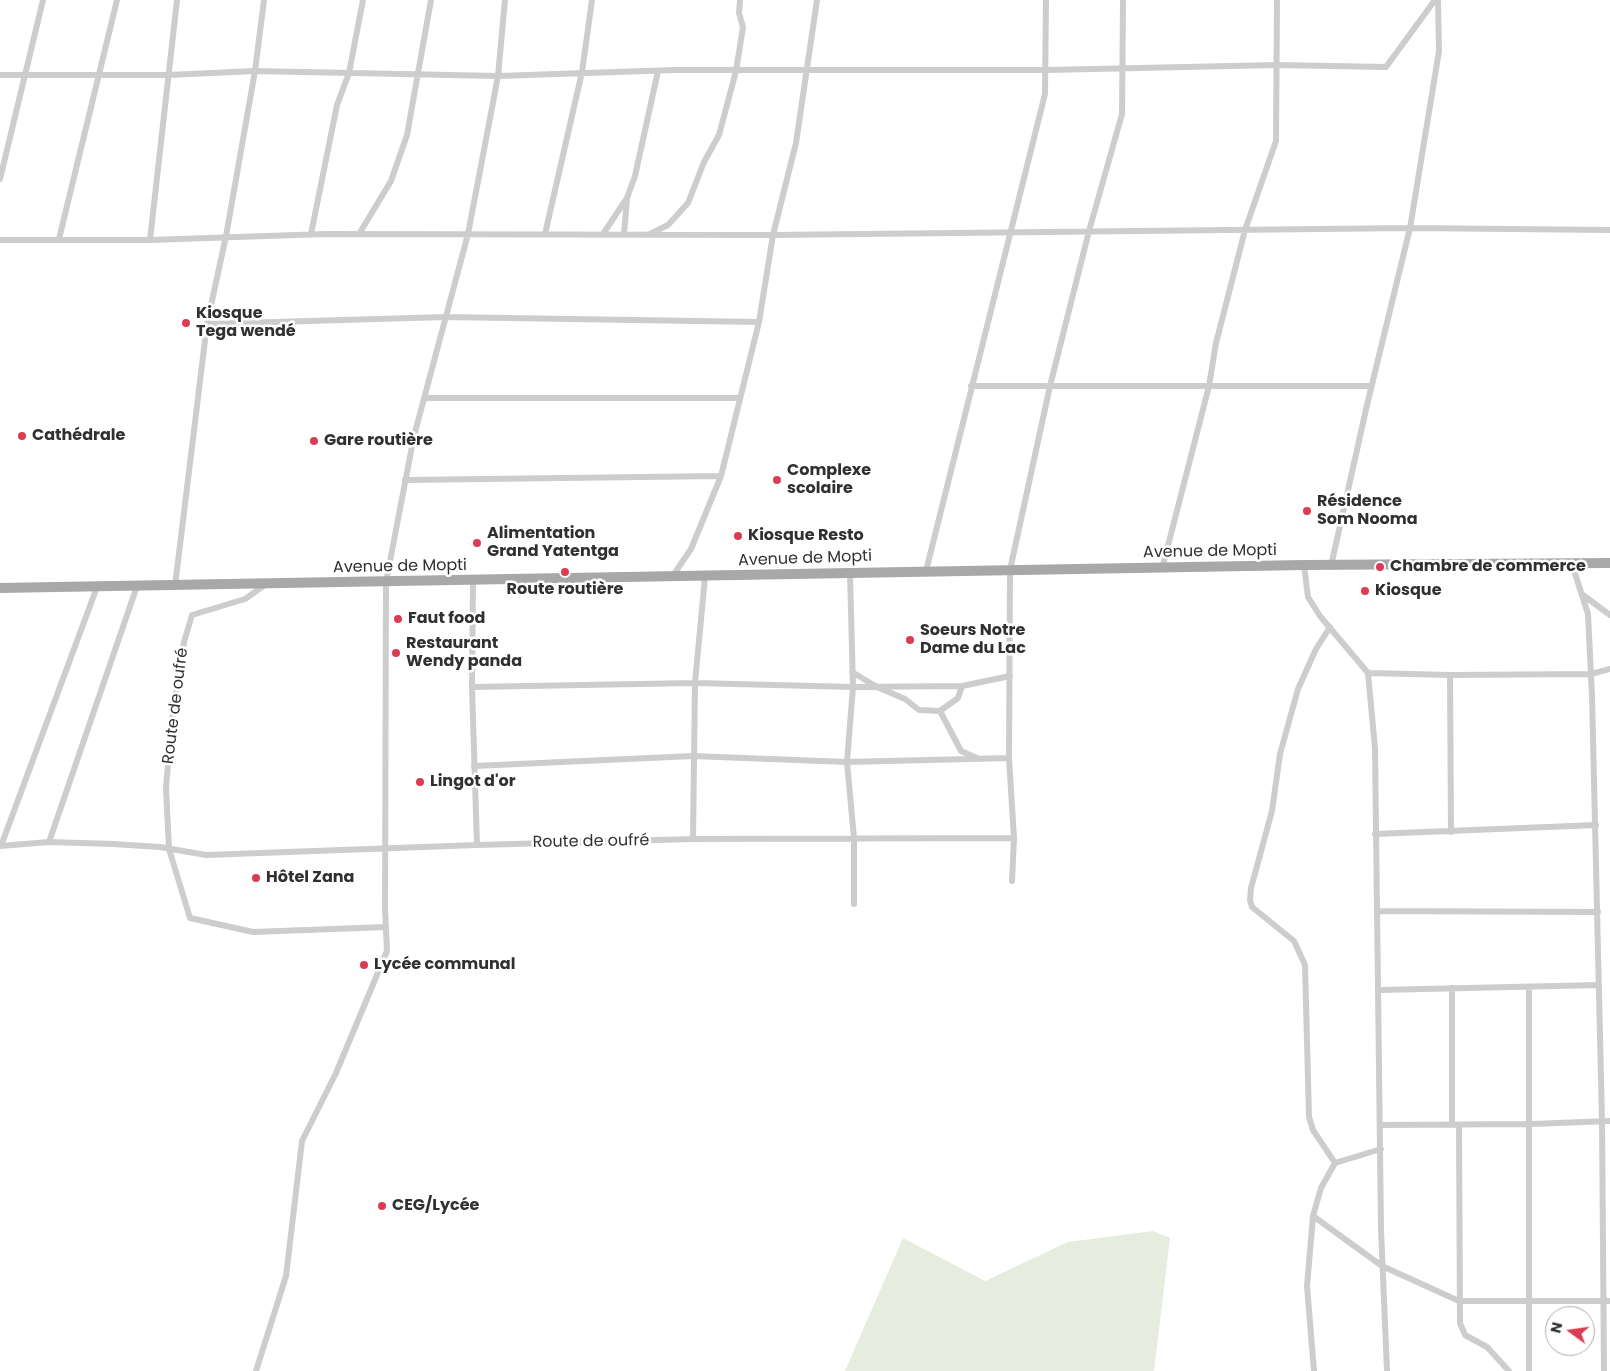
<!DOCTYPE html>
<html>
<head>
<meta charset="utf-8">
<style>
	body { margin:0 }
	#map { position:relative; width:1610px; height:1371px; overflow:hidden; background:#fff; font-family:Poppins,sans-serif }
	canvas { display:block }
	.north { position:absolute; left:1545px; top:1306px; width:50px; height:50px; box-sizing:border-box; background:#fff; border:1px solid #acacac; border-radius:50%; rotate:284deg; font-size:14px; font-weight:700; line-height:20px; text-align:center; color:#303030 }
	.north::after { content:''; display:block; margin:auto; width:18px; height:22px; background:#dc3c51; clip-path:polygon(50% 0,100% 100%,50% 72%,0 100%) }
</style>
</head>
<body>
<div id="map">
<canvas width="1610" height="1371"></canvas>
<div class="north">N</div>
</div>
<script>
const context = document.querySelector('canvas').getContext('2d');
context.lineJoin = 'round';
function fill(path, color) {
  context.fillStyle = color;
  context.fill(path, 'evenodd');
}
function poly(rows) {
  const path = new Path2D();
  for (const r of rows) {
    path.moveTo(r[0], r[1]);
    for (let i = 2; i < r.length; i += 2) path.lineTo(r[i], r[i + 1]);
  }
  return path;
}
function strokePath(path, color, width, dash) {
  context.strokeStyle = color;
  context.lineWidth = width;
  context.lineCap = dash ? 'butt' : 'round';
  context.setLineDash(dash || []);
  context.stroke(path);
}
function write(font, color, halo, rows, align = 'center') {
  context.font = font + ' Poppins,sans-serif';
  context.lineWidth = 5;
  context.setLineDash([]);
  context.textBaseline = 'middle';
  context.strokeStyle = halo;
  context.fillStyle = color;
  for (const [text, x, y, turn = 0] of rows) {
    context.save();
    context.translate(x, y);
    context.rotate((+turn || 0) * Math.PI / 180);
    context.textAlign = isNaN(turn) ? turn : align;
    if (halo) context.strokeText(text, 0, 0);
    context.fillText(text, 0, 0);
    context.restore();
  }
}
const green = poly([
	[1153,1231,1170,1238,1154,1371,845,1371,903,1238,985,1281,1068,1242]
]);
const minor = poly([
	[0,75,168,75,255,71,498,76,675,70,1046,70,1277,65,1386,67,1435,0],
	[0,179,43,0],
	[311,234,337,105,349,73,363,0],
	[359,234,391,181,407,135,431,0],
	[545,234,582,72,592,0],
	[603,234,627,198,635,176,658,71],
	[624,234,627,199],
	[650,234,668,225,688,203,704,162,719,135,736,71,743,27,739,13,740,0],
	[59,239,117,0],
	[0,240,150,240,325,234,773,235,1410,228,1610,230],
	[150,240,177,0],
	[207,324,445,317,759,322],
	[971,386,1371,386],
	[424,398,739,398],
	[405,480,721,476],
	[1572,564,1588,614,1592,696,1602,1121,1604,1371],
	[1304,565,1308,597,1320,616,1368,673,1375,748,1381,1229,1387,1371],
	[1331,566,1367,405,1410,228,1439,51,1438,0],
	[1162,569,1209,386,1216,343,1245,230,1276,141,1277,0],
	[926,571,1045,94,1046,0],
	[850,573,853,687,847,762,854,838,854,904],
	[672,577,691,549,721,476,759,322,773,235,796,143,817,0],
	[473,581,472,687,477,845],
	[265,585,245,599,192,615,184,642,171,727,166,788,169,849,190,918,253,932,386,927],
	[175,586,207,324,226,236,255,71,264,0],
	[1583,595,1610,615],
	[1330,627,1316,649,1298,689,1280,754,1272,811,1251,888,1250,900,1252,907,1294,941,1305,965,1309,1117,1313,1130,1335,1163],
	[852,672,877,687,905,699,919,710,940,711,961,751,977,758],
	[1368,673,1450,675,1591,674,1610,669],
	[1450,675,1451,832],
	[472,687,695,683,853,687,962,686,1010,676],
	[940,711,958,698,962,686],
	[474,766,693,756,847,762,1009,758],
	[1375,834,1596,825],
	[693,839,695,683,705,577],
	[49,842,137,586],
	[0,846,49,842,113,844,160,847,206,855,477,845,693,839,1014,838],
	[1,846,97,587],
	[1012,881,1014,838,1009,758,1010,570,1050,386,1089,231,1122,114,1123,0],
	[1377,911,1598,912],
	[1529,987,1529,1371],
	[1452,988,1452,1125],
	[1379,990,1599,985],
	[1381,1125,1531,1124,1610,1121],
	[1459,1125,1460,1323,1465,1335,1487,1347,1509,1371],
	[1313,1216,1382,1266,1459,1301,1610,1301],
	[256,1371,286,1276,302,1141,336,1073,387,951,385,909,386,582,414,436,468,234,498,76,505,0],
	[1314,1371,1307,1286,1313,1216,1321,1188,1335,1163,1381,1149]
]);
const primary = poly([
	[0,588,1304,565,1610,563]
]);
const markers = [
	[186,323,5,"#dc3c51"],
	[22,436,5,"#dc3c51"],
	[314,441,5,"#dc3c51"],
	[777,480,5,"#dc3c51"],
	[1307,511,5,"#dc3c51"],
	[738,536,5,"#dc3c51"],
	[477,543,5,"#dc3c51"],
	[1380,567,5,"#dc3c51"],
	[565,572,5,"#dc3c51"],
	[1365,591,5,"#dc3c51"],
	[398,619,5,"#dc3c51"],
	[910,640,5,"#dc3c51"],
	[396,653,5,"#dc3c51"],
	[420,782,5,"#dc3c51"],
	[256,878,5,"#dc3c51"],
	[364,965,5,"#dc3c51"],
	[382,1206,5,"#dc3c51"]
];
const poiNames = [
	["Kiosque",196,314],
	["Tega wendé",196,332],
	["Cathédrale",32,436],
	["Gare routière",324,441],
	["Complexe",787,471],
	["scolaire",787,489],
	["Résidence",1317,502],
	["Som Nooma",1317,520],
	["Alimentation",487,534],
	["Grand Yatentga",487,552],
	["Kiosque Resto",748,536],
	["Chambre de commerce",1390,567],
	["Route routière",565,590,"center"],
	["Kiosque",1375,591],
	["Faut food",408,619],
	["Soeurs Notre",920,631],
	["Dame du Lac",920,649],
	["Restaurant",406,644],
	["Wendy panda",406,662],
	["Lingot d'or",430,782],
	["Hôtel Zana",266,878],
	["Lycée communal",374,965],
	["CEG/Lycée",392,1206]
];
const streetNames = [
	["Avenue de Mopti",1210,552,-1],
	["Avenue de Mopti",805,559,-2],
	["Avenue de Mopti",400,567,-1],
	["Route de oufré",176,706,-83],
	["Route de oufré",591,842,-1]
];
fill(green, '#e6ecde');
strokePath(minor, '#cdcdcd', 6);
strokePath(primary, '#a8a8a8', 10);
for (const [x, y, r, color] of markers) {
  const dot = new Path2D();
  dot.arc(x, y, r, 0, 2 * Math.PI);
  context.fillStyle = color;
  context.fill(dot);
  strokePath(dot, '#fff', 2);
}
write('bold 16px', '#303030', '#fff', poiNames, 'left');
write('16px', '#303030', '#fff', streetNames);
</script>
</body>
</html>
